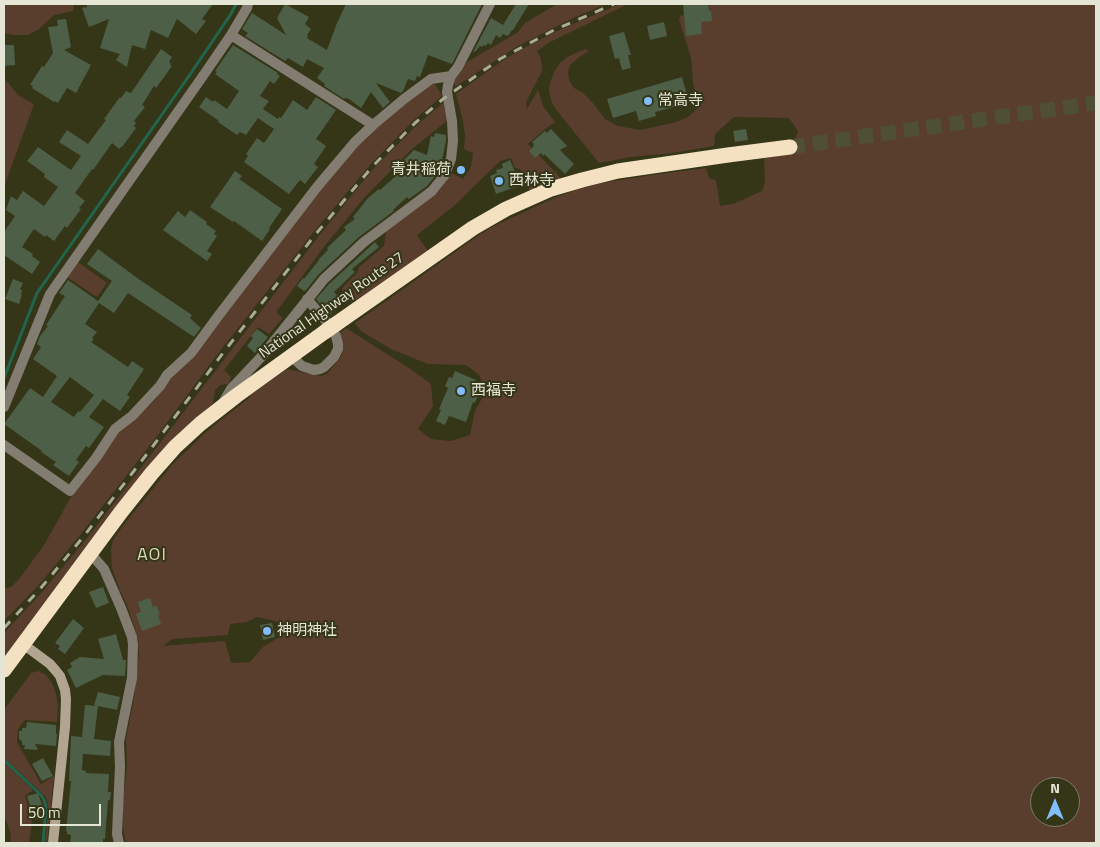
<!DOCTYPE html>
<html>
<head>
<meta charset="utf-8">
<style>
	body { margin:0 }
	#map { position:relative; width:1100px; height:847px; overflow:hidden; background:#353518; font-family:"Titillium Web",sans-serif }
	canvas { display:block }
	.frame { position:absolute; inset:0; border:5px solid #e4e5d4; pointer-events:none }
	.north { position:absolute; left:1030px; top:777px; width:50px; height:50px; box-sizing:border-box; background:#353518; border:1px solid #7b7b63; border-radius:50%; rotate:0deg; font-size:14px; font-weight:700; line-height:20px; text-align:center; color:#e4e5d4 }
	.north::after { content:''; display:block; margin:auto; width:18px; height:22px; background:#80bdfa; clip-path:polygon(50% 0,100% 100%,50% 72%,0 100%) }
	.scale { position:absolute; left:20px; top:804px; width:81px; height:22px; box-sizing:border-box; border:2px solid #e4e5d4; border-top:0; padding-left:6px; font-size:15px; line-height:18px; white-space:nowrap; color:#e4e5d4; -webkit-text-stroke:4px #353518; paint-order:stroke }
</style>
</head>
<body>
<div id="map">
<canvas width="1100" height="847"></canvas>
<div class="frame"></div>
<div class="north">N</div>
<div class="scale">50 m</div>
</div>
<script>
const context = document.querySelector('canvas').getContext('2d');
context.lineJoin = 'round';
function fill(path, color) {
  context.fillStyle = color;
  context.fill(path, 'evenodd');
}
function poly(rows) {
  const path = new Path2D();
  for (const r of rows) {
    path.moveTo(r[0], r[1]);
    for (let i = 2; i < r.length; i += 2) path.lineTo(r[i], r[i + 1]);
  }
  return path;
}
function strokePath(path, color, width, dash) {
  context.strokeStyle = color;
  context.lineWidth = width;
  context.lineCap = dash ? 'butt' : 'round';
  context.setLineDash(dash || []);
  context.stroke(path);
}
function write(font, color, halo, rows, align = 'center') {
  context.font = font + ' "Titillium Web","Noto Sans JP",sans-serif';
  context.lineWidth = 4;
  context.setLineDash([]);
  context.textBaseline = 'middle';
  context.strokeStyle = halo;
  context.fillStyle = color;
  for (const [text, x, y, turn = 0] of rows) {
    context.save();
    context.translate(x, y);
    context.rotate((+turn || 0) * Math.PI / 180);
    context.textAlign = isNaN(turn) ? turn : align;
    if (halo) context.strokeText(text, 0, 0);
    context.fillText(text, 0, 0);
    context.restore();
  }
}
const green = poly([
	[4,4,74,4,73,11,54,15,39,29,28,35,14,35,4,33],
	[557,4,606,4,573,18,518,46,455,87,454,81,456,77,463,69,467,62,517,33,525,23],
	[620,4,628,4,550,42,537,51,541,59,542,71,526,102,527,109,538,90,539,92,543,106,555,122,545,129,528,144,562,179,530,191,520,169,515,168,511,158,500,161,455,205,417,235,428,251,352,303,343,293,342,288,357,273,359,267,384,246,386,231,439,191,452,173,463,179,471,167,473,153,464,149,465,136,463,121,456,94,502,61,520,50,555,32],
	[712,4,1096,4,1096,843,126,843,123,827,123,802,127,764,126,739,134,698,139,653,138,639,127,605,119,588,112,568,111,551,113,540,122,527,172,465,204,434,222,419,248,399,252,394,287,369,321,376,327,374,340,358,343,351,343,343,340,333,346,328,409,368,431,384,433,406,418,429,431,439,451,441,470,435,475,411,486,391,479,375,466,365,428,364,391,349,361,331,355,323,479,235,494,226,554,198,576,190,601,183,652,175,706,168,709,178,716,180,720,206,733,204,762,191,765,182,764,158,790,154,798,131,789,118,734,117,715,134,714,146,672,153,631,157,599,163,558,112,552,103,550,96,549,90,550,83,554,72,560,63,567,57,585,49,589,51,578,58,570,65,568,72,569,80,574,88,582,92,593,103,605,119,618,126,640,130,676,122,688,117,698,108,693,82,691,58,679,19,680,16,699,10],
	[257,617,279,622,281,636,264,646,250,662,231,663,225,641,163,646,172,639,228,635,230,624,247,622],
	[1040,787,1070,787,1070,817,1040,817],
	[4,78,19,96,34,104,4,187],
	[431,84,435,84,441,94,441,97,413,121,370,165,312,234,220,351,151,444,81,534,38,586,4,621,4,588,11,587,20,578,44,545,71,497,100,461,118,433,154,401,174,373,222,319,320,189,357,145,406,103],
	[444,102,448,120,412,149,364,198,323,248,277,311,278,314,283,318,269,334,258,327,224,370,231,377,229,384,220,385,215,390,213,403,210,407,123,498,4,657,4,633,42,592,87,538,318,237,374,168,417,125],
	[78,262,107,283,97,297,67,277],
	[38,671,46,675,52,683,56,693,58,706,57,722,25,720,18,729,17,742,41,784,54,776,47,843,45,843,48,807,47,801,45,796,4,758,4,710,31,673],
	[4,762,33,790,25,796,32,820,29,843,11,843,10,831,6,821,4,818]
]);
const stream = poly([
	[4,378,37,293,191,73,231,14,236,4],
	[4,760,41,795,44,800,46,807,43,843]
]);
const building = poly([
	[87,4,213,4,202,19,206,21,196,34,177,19,168,38,151,30,145,49,132,45,127,67,116,60,120,54,100,48,109,19,89,27,82,8,87,7],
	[285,4,309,17,305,24,311,29,307,35,308,36,307,38,327,50,337,23,346,4,482,4,452,64,428,55,420,77,417,76,415,81,408,79,403,91,401,93,376,83,390,102,383,108,371,92,361,108,349,99,345,98,344,99,324,86,325,84,317,78,324,68,307,59,303,67,288,58,285,61,245,36,248,33,242,29,252,13,286,35,277,18],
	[516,4,529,4,513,30,512,30,508,36,503,34,500,38,496,35,491,45,488,43,486,46,484,45,482,47,480,46,476,51,473,52,491,18,503,25],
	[683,4,708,4,709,11,711,11,712,21,701,22,702,34,686,36],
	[66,19,71,47,64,50,91,65,76,93,67,88,58,103,55,101,54,102,32,88,33,86,30,85,42,66,44,67,53,53,48,27,58,26,57,20],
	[664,22,667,36,650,40,647,26],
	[624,32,631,55,628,55,631,68,622,70,619,58,615,59,609,36],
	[4,45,14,45,15,65,4,66],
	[233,45,278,73,277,74,280,76,274,84,270,81,260,96,269,101,263,109,278,119,279,117,281,118,293,100,307,110,316,97,336,110,316,139,326,146,314,164,318,167,305,184,300,180,289,194,244,162,248,156,246,154,257,138,264,143,274,129,258,118,246,135,240,132,237,135,218,122,219,121,199,107,206,97,213,102,214,100,227,109,239,91,215,74,217,72,215,71],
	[161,49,172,57,169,62,171,64,170,65,172,66,156,88,154,86,142,105,145,107,134,121,136,123,134,126,136,128,122,147,121,147,119,149,112,143,93,170,92,169,75,193,85,201,79,208,81,209,67,228,65,226,54,241,46,235,45,237,34,229,22,247,33,254,32,256,40,262,32,274,4,255,4,232,15,216,6,210,11,196,17,200,23,191,44,206,58,187,44,177,45,174,27,161,38,147,71,170,81,156,59,142,67,130,88,144,106,120,104,119,120,97,121,98,126,91,131,93],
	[682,77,689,103,655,112,656,116,639,121,636,111,613,118,607,99],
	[551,129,567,146,560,150,574,164,565,174,544,154,543,156,541,153,535,158,529,151,534,146,533,145,534,144,532,142,545,131,547,133],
	[746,129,748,140,735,142,733,131],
	[435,133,446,135,446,141,442,160,437,174,427,186,409,199,407,197,393,210,394,211,359,237,319,274,306,290,304,291,297,286,303,278,304,279,319,260,319,259,328,250,327,248,346,230,344,227,355,219,353,217,368,198,379,189,380,190,397,175,393,171,414,150,427,155,431,136,434,137],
	[510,160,516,174,521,172,525,182,523,183,524,184,496,194,490,176,497,173,496,170,503,168,502,164],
	[235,171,242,176,239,179,282,209,269,228,270,229,262,241,234,221,233,222,210,207],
	[190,210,207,222,206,224,216,231,214,234,217,236,207,251,212,254,207,261,163,230,178,211,185,217],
	[375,242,379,247,352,269,355,272,334,292,343,302,330,315,316,299,329,284],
	[98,249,140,280,192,315,190,318,201,328,194,337,128,293,114,313,99,303,85,324,97,332,92,338,94,339,91,342,128,367,132,361,144,369,127,395,130,397,120,411,103,399,89,417,104,427,89,448,86,446,76,460,79,462,69,476,53,465,56,462,41,452,42,451,4,424,30,388,43,397,57,376,33,359,41,347,37,344,40,336,48,326,46,325,65,296,59,293,68,280,98,301,112,281,87,264],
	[70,377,94,395,80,412,78,411,74,417,51,402],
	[13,279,23,283,20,289,22,290,21,295,22,295,19,304,5,299],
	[257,329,268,337,255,353,247,346,253,338,251,336],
	[455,371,476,380,472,389,479,392,475,403,473,402,466,422,449,416,445,425,436,421,441,410,439,409,448,388,445,386,449,377,452,378],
	[103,587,109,603,96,608,89,592],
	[150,598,153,607,157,606,160,615,158,615,161,624,142,631,136,614,141,612,138,602],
	[73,619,84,628,65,654,58,649,60,646,55,643],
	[272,623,275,637,263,640,260,625],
	[116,634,123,660,126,660,125,676,103,675,76,688,67,670,72,667,70,663,80,657,104,659,98,639],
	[98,692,120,697,117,710,98,706,94,739,111,741,110,756,83,754,82,770,86,771,86,773,109,774,108,792,111,792,110,800,108,800,105,839,103,839,103,843,70,843,71,835,67,834,67,831,66,831,71,781,69,781,71,736,82,737,85,705,97,706,94,705],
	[27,722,56,725,56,734,57,734,56,746,35,744,38,750,24,749,25,745,22,745,22,741,19,739,19,731,22,731,22,728,26,728],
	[43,758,53,776,42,781,32,764],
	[38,793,44,811,33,815,27,796]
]);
const highwayTunnel = poly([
	[790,147,1096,103]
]);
const street = poly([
	[231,35,373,125],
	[291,356,302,366,314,370,320,369,324,367,334,357,338,349,338,344,336,336,326,321,307,299],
	[224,401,231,389,263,355,324,279,364,242,432,191,444,176,451,159,453,141,452,121,447,92,448,85,451,76,458,67,490,4],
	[4,407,50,294,205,73,231,35,247,8,248,4],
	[4,445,70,491,96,458,115,429,132,416,160,386,167,375,191,353,219,315,317,187,355,142,373,125,404,99,431,79,451,76],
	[90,553,104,569,121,608,132,637,133,645,132,678,119,742,120,766,117,834,119,843]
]);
const secondary = poly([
	[23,644,50,664,56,671,60,676,65,690,66,699,65,727,53,843]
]);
const highway = poly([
	[336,324,473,228,506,209,551,189,582,180,618,171,728,155,790,147],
	[4,670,121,512,152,473,175,447,200,424,236,396,326,331]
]);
const rail = poly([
	[4,628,40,589,84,536,153,446,223,353,315,235,372,167,415,123,443,99,500,59,554,30,614,4]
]);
const highwayBridge = poly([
	[326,331,336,324]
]);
const markers = [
	[648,101,5,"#80bdfa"],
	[461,170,5,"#80bdfa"],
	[499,181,5,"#80bdfa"],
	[461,391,5,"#80bdfa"],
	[267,631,5,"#80bdfa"]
];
const poiNames = [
	["常高寺",658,101],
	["青井稲荷",451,170,"right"],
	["西林寺",509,181],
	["西福寺",471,391],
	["神明神社",277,631]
];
const streetNames = [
	["National Highway Route 27",332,306,-35]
];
const quarterNames = [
	["AOI",152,556]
];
fill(green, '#593e2d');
strokePath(stream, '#22654d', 3);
fill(building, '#4d5f46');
strokePath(highwayTunnel, '#4f4f34', 15, [15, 8]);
strokePath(street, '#837c70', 10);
strokePath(secondary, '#b1a591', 10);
strokePath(highway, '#f3e1c2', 15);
strokePath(rail, '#aaab96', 3, [9, 9]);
strokePath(highwayBridge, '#f3e1c2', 15);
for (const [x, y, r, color] of markers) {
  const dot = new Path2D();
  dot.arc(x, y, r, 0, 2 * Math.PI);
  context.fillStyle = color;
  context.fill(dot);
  strokePath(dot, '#353518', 2);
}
write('15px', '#e4e5d4', '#353518', poiNames, 'left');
write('15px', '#e4e5d4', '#353518', streetNames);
context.letterSpacing = '1px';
write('18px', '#d8dab8', '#353518', quarterNames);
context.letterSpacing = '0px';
</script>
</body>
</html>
